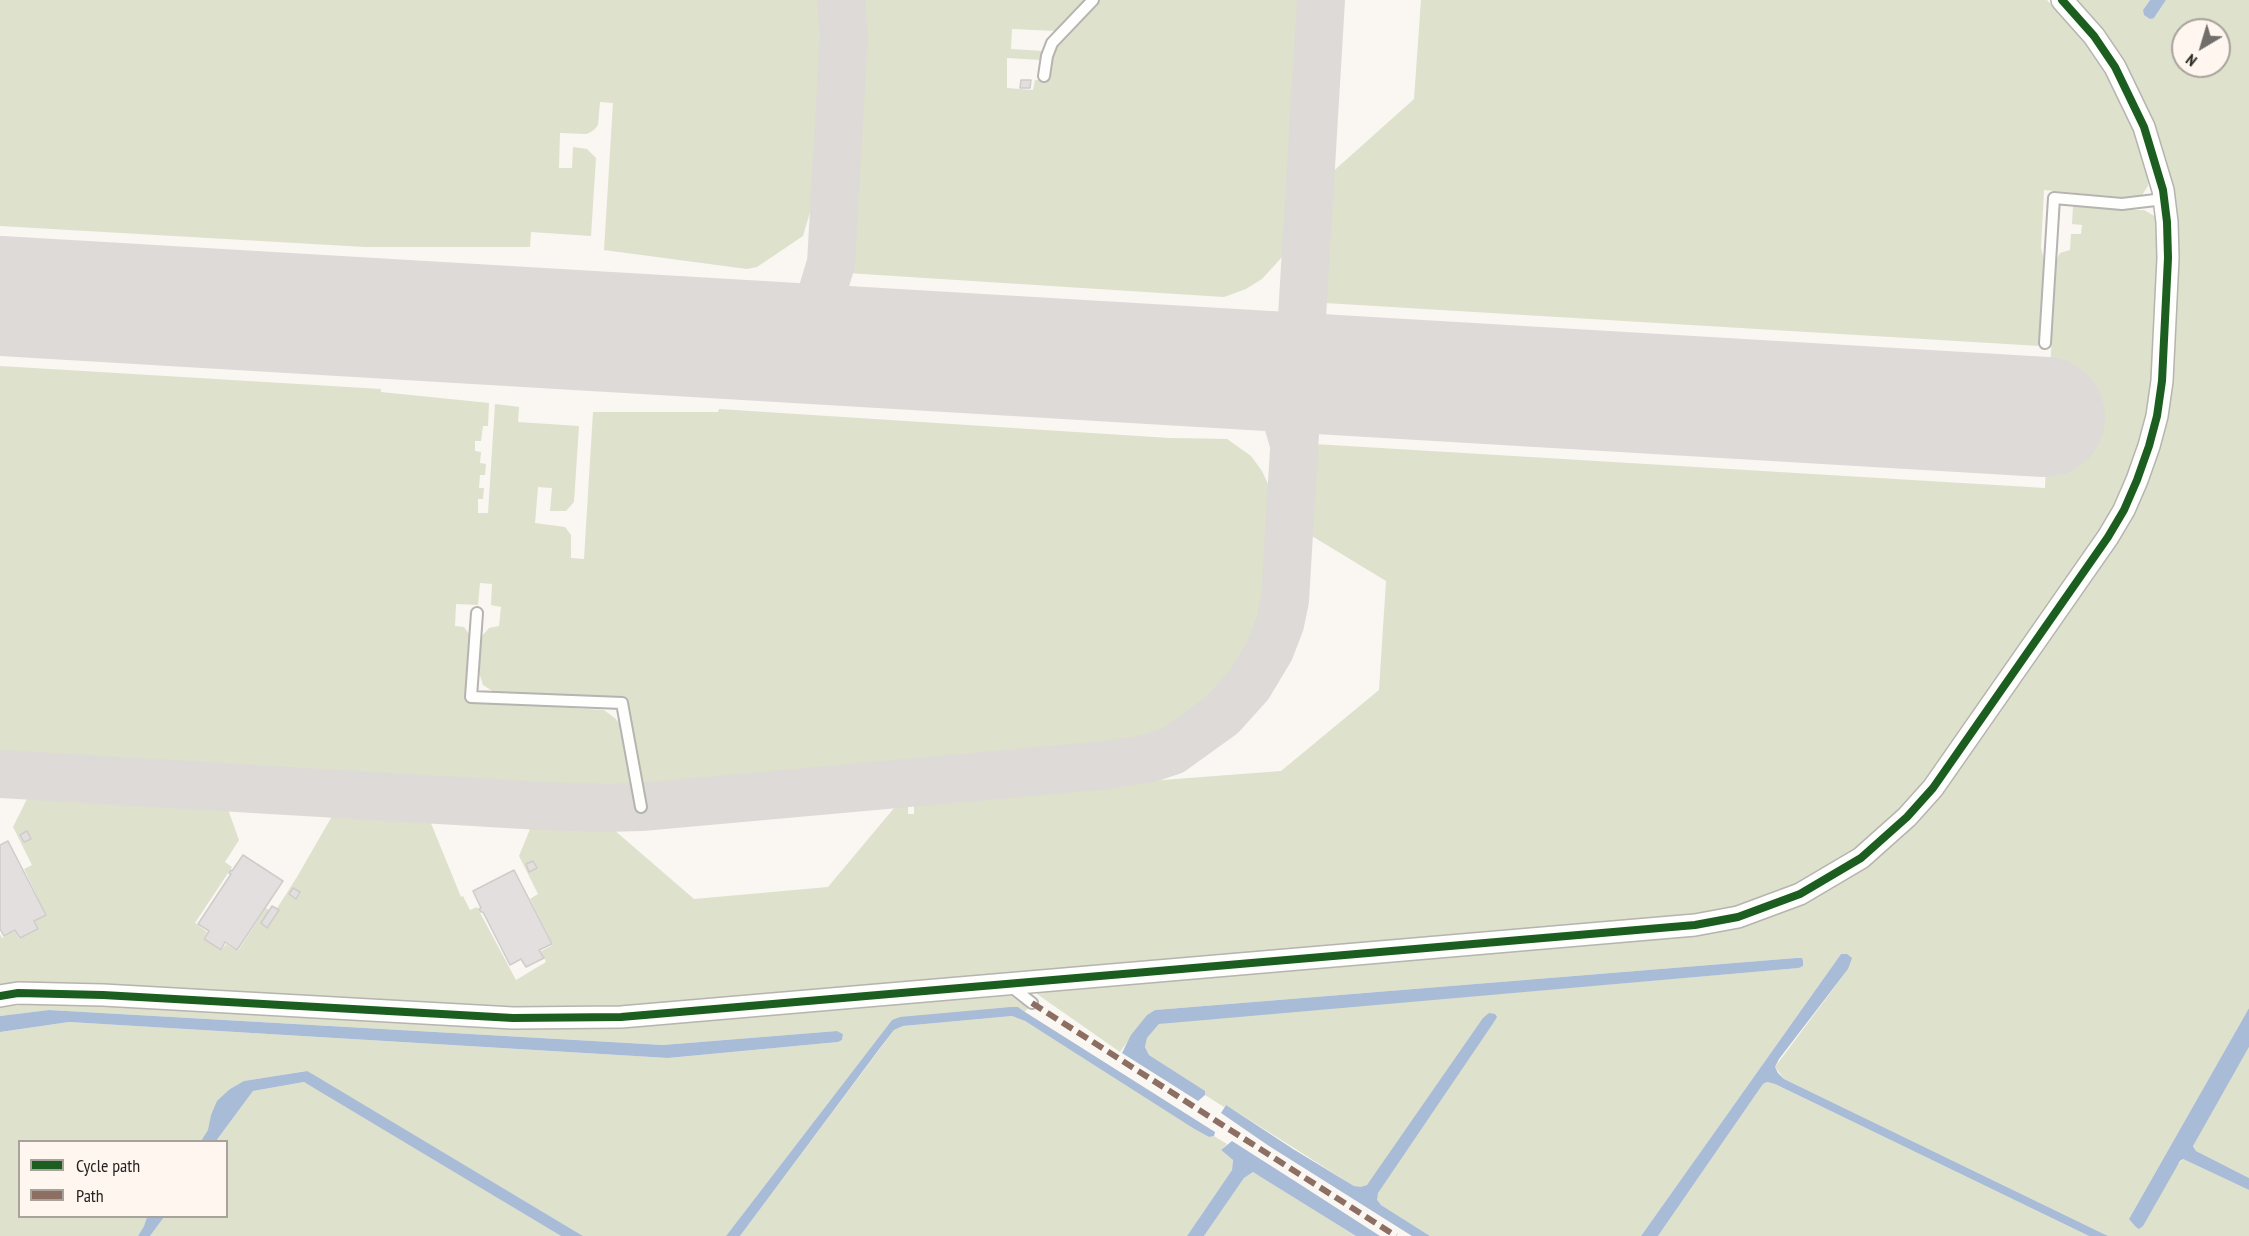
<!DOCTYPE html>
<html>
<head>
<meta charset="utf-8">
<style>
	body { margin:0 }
	#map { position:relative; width:2249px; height:1236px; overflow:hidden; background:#faf6f2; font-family:"PT Sans Narrow",sans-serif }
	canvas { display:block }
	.legend { position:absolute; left:18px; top:1140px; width:210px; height:78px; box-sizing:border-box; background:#fef6ef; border:2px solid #a8a29c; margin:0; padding:8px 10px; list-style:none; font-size:18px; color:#262320 }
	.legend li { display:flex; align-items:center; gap:12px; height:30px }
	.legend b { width:30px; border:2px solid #a8a29c }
	.north { position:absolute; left:2171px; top:18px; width:60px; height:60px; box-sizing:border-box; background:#fef6ef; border:2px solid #a8a29c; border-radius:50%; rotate:218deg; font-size:16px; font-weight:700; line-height:24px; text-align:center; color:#262320 }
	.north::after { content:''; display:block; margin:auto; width:21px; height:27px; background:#706d6a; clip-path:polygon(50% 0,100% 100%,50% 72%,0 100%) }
</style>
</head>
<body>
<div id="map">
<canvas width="2249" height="1236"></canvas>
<ul class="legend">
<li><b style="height:8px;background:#1b5e20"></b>Cycle path</li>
<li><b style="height:8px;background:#8d6e63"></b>Path</li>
</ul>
<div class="north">N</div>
</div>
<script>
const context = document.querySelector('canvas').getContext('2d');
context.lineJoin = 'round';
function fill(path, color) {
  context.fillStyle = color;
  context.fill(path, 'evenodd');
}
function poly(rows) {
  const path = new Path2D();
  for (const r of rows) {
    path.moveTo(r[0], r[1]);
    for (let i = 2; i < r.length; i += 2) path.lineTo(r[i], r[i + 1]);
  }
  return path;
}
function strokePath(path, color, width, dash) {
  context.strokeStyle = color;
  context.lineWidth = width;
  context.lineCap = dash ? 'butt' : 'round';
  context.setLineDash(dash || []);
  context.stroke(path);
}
const green = poly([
	[0,0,824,0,827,34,816,192,803,236,757,267,747,269,604,250,613,103,600,102,598,125,594,130,587,134,560,133,559,168,572,168,573,147,587,149,596,158,591,236,531,232,530,247,365,247,0,226],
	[857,0,1087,0,1057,31,1012,29,1011,49,1042,51,1041,60,1007,58,1007,88,1033,90,1035,80,1049,81,1053,49,1099,0,1304,0,1290,234,1282,257,1262,279,1246,289,1224,297,847,273,861,33],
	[1421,0,2047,0,2085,43,2106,73,2135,132,2149,179,2148,186,2142,195,2129,198,2044,190,2041,248,2044,260,2040,346,1325,303,1322,291,1328,176,1414,99],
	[2074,0,2150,0,2143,10,2154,18,2166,0,2249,0,2249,1008,2129,1219,2183,1159,2249,1190,2249,1236,2108,1236,1784,1079,1775,1067,1848,969,1841,954,1641,1236,1430,1236,1381,1205,1376,1200,1378,1192,1497,1017,1367,1185,1361,1188,1354,1186,1226,1105,1224,1107,1205,1095,1204,1091,1149,1055,1145,1047,1147,1038,1159,1024,1170,1022,1799,968,1803,966,1803,961,1796,958,1155,1010,1147,1015,1120,1052,1037,994,1038,991,1678,937,1866,865,2145,483,2171,189],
	[2183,30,2219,30,2219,66,2183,66],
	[2073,206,2125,210,2144,210,2156,217,2159,258,2152,380,2147,413,2129,476,2100,531,1926,782,1900,811,1855,850,1796,886,1736,907,1695,916,643,1007,507,1009,61,983,0,988,0,934,2,938,15,931,19,939,38,930,34,921,46,915,24,869,32,865,13,827,30,793,226,804,239,840,225,862,232,867,195,923,207,932,203,939,221,951,226,944,238,951,266,908,274,913,297,877,335,811,428,816,461,897,463,896,470,910,477,907,516,980,546,962,541,951,553,945,530,899,538,894,519,856,533,822,606,823,694,899,828,887,900,801,908,801,908,814,914,814,914,799,1281,771,1379,690,1386,581,1307,533,1314,444,2045,488,2055,262,2060,253,2070,250,2071,234,2081,234,2082,225,2072,224],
	[0,366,381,389,381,392,489,403,488,426,483,426,481,441,475,441,475,451,481,452,480,463,486,464,485,475,480,475,479,488,484,488,483,499,478,499,478,513,488,513,495,404,519,407,518,422,579,426,574,502,566,511,550,511,552,488,538,487,535,523,565,527,571,535,571,558,584,559,593,412,718,412,719,409,1169,438,1227,439,1251,456,1262,471,1275,499,1263,621,1251,649,1232,679,1216,695,1174,727,1143,738,1083,751,871,770,644,788,627,697,494,692,483,685,478,669,482,636,489,628,499,626,501,607,491,605,492,584,480,583,478,605,456,604,455,626,464,627,470,635,466,701,604,710,616,719,620,725,631,778,630,789,533,789,0,757],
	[1008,994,1028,1008,1025,1012,1018,1007,892,1020,726,1236,583,1236,306,1071,245,1081,230,1089,211,1115,209,1130,201,1141,20,1142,20,1216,147,1217,144,1226,138,1236,0,1236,0,1032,69,1022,668,1058,838,1042,842,1040,843,1034,837,1031,663,1045,49,1010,0,1016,0,1007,57,1002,519,1028,591,1028],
	[1012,1016,1025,1021,1209,1137,1214,1136,1227,1144,1221,1150,1233,1160,1232,1170,1187,1236,740,1236,894,1030,903,1026],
	[2249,1047,2249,1178,2196,1151,2193,1145],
	[304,1082,312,1086,561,1236,150,1236,164,1217,226,1216,226,1142,216,1141,253,1091],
	[1767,1082,1775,1084,2089,1236,1658,1236,1763,1084],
	[1253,1172,1261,1176,1356,1236,1204,1236,1244,1178]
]);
const water = poly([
	[2150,0,2166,0,2154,18,2150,19,2144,15,2143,10],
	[1841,954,1847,954,1852,958,1848,969,1779,1059,1775,1067,1778,1073,1784,1079,2108,1236,2089,1236,1775,1084,1767,1082,1763,1084,1658,1236,1641,1236],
	[1796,958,1802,958,1803,961,1803,966,1799,968,1159,1024,1147,1038,1145,1047,1149,1055,1205,1091,1205,1095,1198,1101,1122,1053,1131,1035,1147,1015,1155,1010],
	[1011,1007,1018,1007,1025,1012,1215,1132,1214,1136,1209,1137,1193,1128,1025,1021,1012,1016,903,1026,894,1030,880,1048,740,1236,726,1236,892,1020,900,1017],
	[2249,1008,2249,1047,2193,1146,2196,1151,2249,1178,2249,1190,2183,1159,2180,1161,2143,1226,2139,1229,2136,1227,2129,1219],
	[49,1010,663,1045,837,1031,843,1034,842,1040,838,1042,668,1058,69,1022,0,1032,0,1016],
	[1489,1013,1495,1014,1497,1017,1494,1022,1378,1193,1377,1200,1381,1205,1430,1236,1412,1236,1269,1146,1221,1113,1226,1105,1293,1149,1354,1186,1361,1187,1367,1185,1483,1018],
	[307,1071,314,1075,583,1236,561,1236,304,1082,253,1091,216,1141,201,1141,208,1130,211,1115,217,1101,230,1089,244,1081],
	[1232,1141,1301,1185,1380,1236,1356,1236,1253,1172,1244,1178,1204,1236,1187,1236,1232,1170,1233,1160,1221,1150],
	[147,1217,164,1217,150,1236,138,1236,144,1226]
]);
const taxiway = poly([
	[739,339,781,332,806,316,822,293,831,263,844,36,841,0],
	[1226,368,1248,375,1264,384,1275,397,1285,413,1294,444],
	[0,774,541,806,605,808,641,807,1107,765,1151,758,1172,751,1222,715,1249,685,1270,650,1280,624,1285,600,1321,0]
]);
const runway = poly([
	[0,296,2045,417]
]);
const building = poly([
	[1021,80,1031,80,1030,88,1020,88,1021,80],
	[27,831,31,839,24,842,20,835,27,831],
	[8,841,46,915,34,921,38,929,20,938,15,930,4,936,0,929,0,845,8,841],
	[243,855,283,881,237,950,225,942,221,950,204,939,209,931,198,924,231,874,229,873,231,870,232,871,243,855],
	[533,861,537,868,529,872,526,864,533,861],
	[514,870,552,944,539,950,544,958,526,967,521,959,510,965,483,912,481,912,479,909,481,908,473,891,514,870],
	[293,888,300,892,296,899,289,894,293,888],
	[272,906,279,910,267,928,261,923,272,906]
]);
const service = poly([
	[1044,76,1047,56,1052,43,1093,0],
	[2045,343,2054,198,2122,204,2164,199],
	[477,613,471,697,622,703,641,807],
	[1009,985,1032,1003]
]);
const minor = poly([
	[0,996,18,993,103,995,513,1018,621,1017,1695,925,1738,917,1800,894,1861,858,1907,817,1933,788,2108,537,2124,510,2137,480,2149,446,2157,416,2162,381,2168,258,2167,222,2163,190,2144,127,2115,67,2094,36,2062,0]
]);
const quiet = poly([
	[1032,1003,1396,1236]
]);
const cycleway = poly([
	[0,996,18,993,103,995,513,1018,621,1017,1695,925,1738,917,1800,894,1861,858,1907,817,1933,788,2108,537,2124,510,2137,480,2149,446,2157,416,2162,381,2168,258,2167,222,2163,190,2144,127,2115,67,2094,36,2062,0]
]);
fill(green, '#dee1cc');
fill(water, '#a8bbd7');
strokePath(taxiway, '#dddad8', 48);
strokePath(runway, '#dddad8', 120);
fill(building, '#e3dfde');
strokePath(building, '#cfcccb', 1.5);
strokePath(service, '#b6b3b0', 14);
strokePath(minor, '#b6b3b0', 24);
strokePath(service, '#fefefd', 10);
strokePath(minor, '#fefefd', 21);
strokePath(quiet, '#8d6e63', 6, [12, 6]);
strokePath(cycleway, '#1b5e20', 8);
</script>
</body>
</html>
